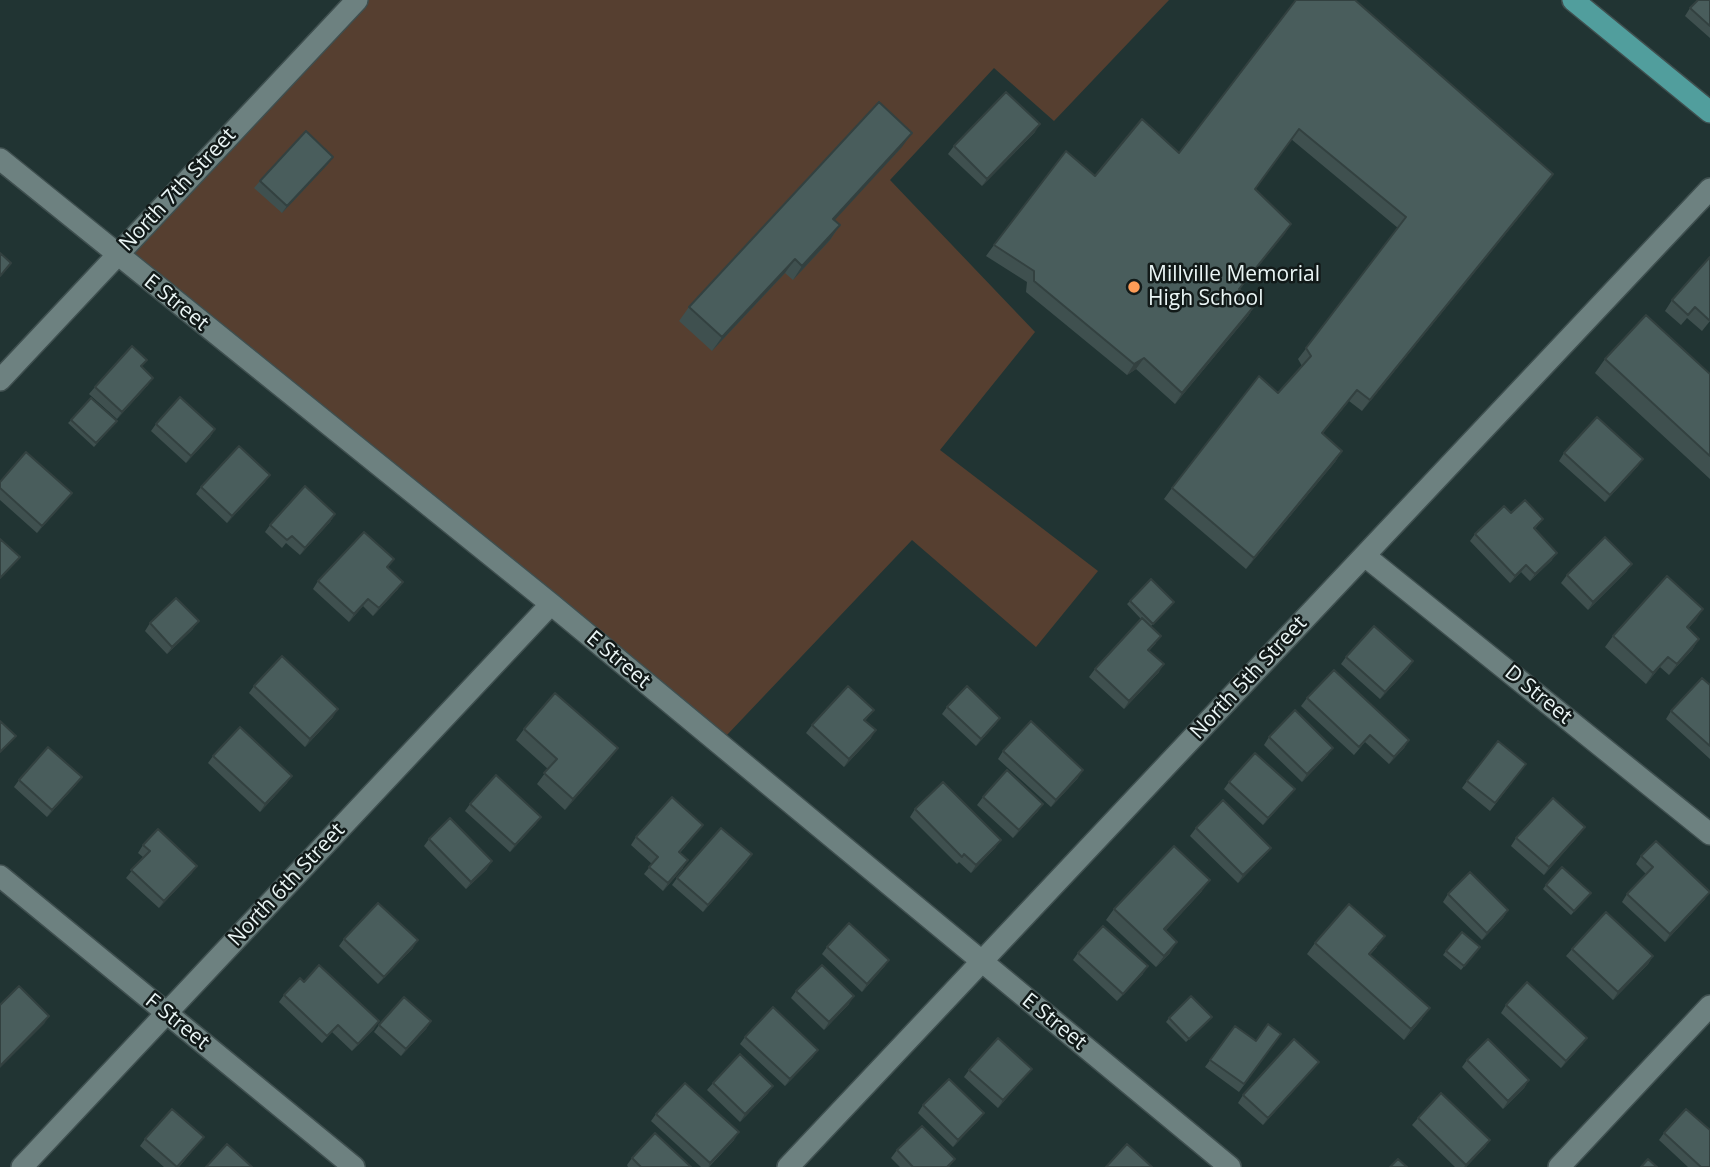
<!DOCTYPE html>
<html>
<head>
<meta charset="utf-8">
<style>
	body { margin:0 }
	canvas { display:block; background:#213433 }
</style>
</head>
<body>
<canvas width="1710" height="1167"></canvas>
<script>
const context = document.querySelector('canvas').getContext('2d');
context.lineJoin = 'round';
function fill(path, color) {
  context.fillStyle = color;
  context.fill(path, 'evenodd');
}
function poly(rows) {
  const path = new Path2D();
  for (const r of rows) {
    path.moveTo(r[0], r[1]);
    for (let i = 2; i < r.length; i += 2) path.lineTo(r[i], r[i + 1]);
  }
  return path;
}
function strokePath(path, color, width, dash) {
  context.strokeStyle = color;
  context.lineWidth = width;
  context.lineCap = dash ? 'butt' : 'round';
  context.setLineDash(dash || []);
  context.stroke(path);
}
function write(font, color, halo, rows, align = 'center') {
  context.font = font + ' "Open Sans",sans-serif';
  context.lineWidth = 5;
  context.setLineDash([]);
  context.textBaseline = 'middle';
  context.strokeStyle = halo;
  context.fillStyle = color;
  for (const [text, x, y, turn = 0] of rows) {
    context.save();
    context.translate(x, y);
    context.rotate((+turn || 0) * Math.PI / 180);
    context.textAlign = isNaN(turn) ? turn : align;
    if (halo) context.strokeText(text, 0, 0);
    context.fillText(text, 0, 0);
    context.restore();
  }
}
const green = poly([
	[357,0,1169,0,1054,121,994,68,890,180,1035,332,940,450,1098,571,1036,647,912,540,726,736,123,250]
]);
const minor = poly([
	[0,159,551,604,1230,1167],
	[0,380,357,0],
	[1365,556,1710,834],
	[0,876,354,1167],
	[22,1167,551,604],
	[788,1167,1710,189],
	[1559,1167,1710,1006]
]);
const primary = poly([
	[1573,0,1710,112]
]);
const wall = poly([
	[1296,0,1545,185,1362,411,1349,401,1322,434,1342,451,1335,462,1246,569,1164,499,1172,488,1278,393,1302,366,1298,359,1398,228,1291,139,1255,190,1291,224,1239,289,1255,305,1248,316,1175,404,1136,369,1127,375,1026,292,1027,282,986,256,994,245,1095,176,1179,153],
	[1710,0,1710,38,1685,16,1690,8],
	[1035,132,982,186,948,154,954,146],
	[902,147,834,220,840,225,830,240,793,280,785,273,712,351,679,321,689,307],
	[328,164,282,213,254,188,260,181],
	[1710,257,1710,321,1702,331,1687,318,1681,325,1665,311,1672,300],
	[1605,359,1710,374,1710,479,1595,373],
	[142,367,148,385,117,419,89,394,95,387],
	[71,420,117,421,94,447,68,423],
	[156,424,215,429,210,437,186,463,151,431],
	[1564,453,1638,466,1605,502,1559,461],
	[0,482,66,500,37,533,0,500],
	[265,482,227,523,196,494,201,487],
	[1511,513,1543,519,1535,529,1552,560,1530,581,1521,572,1510,583,1470,541,1475,534],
	[335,514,330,522,300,555,286,543,282,548,265,532,270,525],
	[388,568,398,589,373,616,363,606,349,622,313,589,318,581],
	[1627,571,1588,610,1561,583,1567,575],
	[1130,601,1174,602,1151,626,1156,643,1149,651,1159,672,1124,709,1089,677,1095,669,1141,619,1127,604],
	[1703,609,1688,629,1699,639,1692,650,1669,675,1660,667,1646,684,1605,647,1613,636],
	[150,623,193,629,167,654,145,631],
	[1346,657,1408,669,1380,699,1341,664],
	[1710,685,1710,759,1666,719,1671,711],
	[254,686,333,717,305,747,249,693],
	[1307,698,1409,740,1404,748,1389,764,1365,742,1354,755,1301,706],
	[947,707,1000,718,995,725,976,746,942,714],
	[874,710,865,721,871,738,844,767,806,733,812,725],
	[524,729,610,759,565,810,537,784,548,769,516,740],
	[1269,737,1328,755,1302,782,1264,745],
	[1003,751,1078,778,1051,807,998,759],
	[213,756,287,783,260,812,208,763],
	[1521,771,1490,811,1462,788,1467,781],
	[19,780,76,785,47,817,14,787],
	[1229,782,1289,796,1263,825,1224,789],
	[983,797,1038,811,1013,838,977,805],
	[470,804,536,824,510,852,465,811],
	[915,809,996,847,971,873,959,862,957,864,910,817],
	[703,825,680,853,683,868,663,891,644,874,652,864,631,845,636,837],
	[1196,828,1271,848,1265,855,1238,883,1190,836],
	[1580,834,1544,875,1511,846,1516,838],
	[429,839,487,869,466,889,424,846],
	[143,845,197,866,191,874,159,908,126,878,143,857,138,853],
	[1641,856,1705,899,1665,942,1622,902,1627,894,1646,874,1636,864],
	[747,862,703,912,672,885,677,878],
	[1546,885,1591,893,1571,915,1543,889],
	[1202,891,1166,930,1170,953,1156,967,1106,920,1114,909],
	[1448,894,1508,910,1503,918,1482,940,1443,902],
	[344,939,413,948,378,984,339,946],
	[1315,943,1377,947,1370,955,1422,1019,1404,1040,1307,954],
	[827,947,889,960,884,967,862,992,822,954],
	[1572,949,1653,956,1648,964,1613,1000,1566,956],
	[1446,951,1477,951,1461,970,1443,955],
	[1078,953,1143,974,1117,1001,1073,960],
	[304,982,374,1029,352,1051,332,1032,322,1043,279,1002,284,995],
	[796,991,849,1004,824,1030,791,998],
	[1506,1005,1587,1038,1582,1045,1561,1068,1501,1013],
	[1212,1017,1186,1042,1166,1022,1169,1018],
	[431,1021,426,1029,401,1056,374,1032,379,1025],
	[1235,1026,1256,1041,1281,1034,1239,1092,1205,1067],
	[745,1037,813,1057,785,1086,740,1044],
	[1467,1060,1529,1080,1524,1088,1503,1109,1462,1067],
	[1313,1069,1263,1125,1238,1103,1243,1095],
	[969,1070,1026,1076,998,1108,964,1077],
	[713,1083,768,1093,740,1122,707,1090],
	[923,1105,984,1113,979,1120,953,1147,918,1113],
	[656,1114,734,1140,709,1167,701,1167,651,1121],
	[1418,1118,1490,1140,1485,1147,1466,1167,1455,1167,1412,1125],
	[1664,1133,1710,1167,1688,1167,1659,1140],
	[204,1137,179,1167,164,1167,140,1146,145,1139],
	[897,1150,955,1159,949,1167,900,1167,891,1158],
	[632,1158,691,1167,628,1167,627,1165]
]);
const shadedWall = poly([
	[1040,124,1035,132,982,186,987,179],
	[912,133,902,147,823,233,833,219],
	[333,157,328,164,282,213,287,206],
	[1553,174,1545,185,1362,411,1370,400],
	[1291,224,1284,235,1231,300,1239,289],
	[840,225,830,240,793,280,802,266],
	[795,259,785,273,712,351,722,337],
	[1255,305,1248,316,1175,404,1182,393],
	[1144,358,1136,369,1127,375,1134,364],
	[153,378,148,385,117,419,122,412],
	[1357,390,1349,401,1314,444,1322,433],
	[215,429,210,437,186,463,191,456],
	[1342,451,1335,462,1246,569,1254,558],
	[1643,459,1638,466,1605,502,1610,495],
	[270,475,265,482,227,523,232,516],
	[72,493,66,500,37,533,42,526],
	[335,514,330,522,300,555,305,548],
	[1557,553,1552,560,1530,581,1535,574],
	[1632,564,1627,571,1588,610,1593,602],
	[1526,565,1521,572,1510,583,1515,576],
	[403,582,398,589,373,616,379,608],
	[368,599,363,606,349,622,354,614],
	[1703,609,1696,620,1679,638,1687,627],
	[199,621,193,629,167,654,172,647],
	[1699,639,1692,650,1669,675,1677,664],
	[1668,657,1660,667,1646,684,1653,673],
	[1413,661,1408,669,1380,699,1385,692],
	[1164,664,1159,672,1124,709,1129,701],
	[338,709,333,717,305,747,310,739],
	[1000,718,995,725,976,746,981,739],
	[876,730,871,738,844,767,849,759],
	[1409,740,1404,748,1389,764,1394,757],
	[618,748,610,759,565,810,573,799],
	[1333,748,1328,755,1302,782,1307,774],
	[1083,770,1078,778,1051,807,1056,800],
	[292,776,287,783,260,812,265,804],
	[82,777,76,785,47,817,52,810],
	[1295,789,1289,796,1263,825,1268,818],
	[1043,804,1038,811,1013,838,1019,830],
	[541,817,536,824,510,852,515,845],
	[1585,827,1580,834,1544,875,1549,867],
	[1001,840,996,847,971,873,976,865],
	[1271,848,1265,855,1238,883,1243,875],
	[752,854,747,862,703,912,708,905],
	[688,860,683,868,663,891,668,883],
	[492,861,487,869,466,889,471,882],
	[197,866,191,874,159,908,164,901],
	[1210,880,1202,891,1157,940,1164,929],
	[1710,892,1705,899,1665,942,1670,934],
	[1508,910,1503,918,1482,940,1487,933],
	[418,940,413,948,378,984,384,977],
	[1177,942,1170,953,1156,967,1164,956],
	[1653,956,1648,964,1613,1000,1618,992],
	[889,960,884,967,862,992,867,984],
	[1148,966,1143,974,1117,1001,1123,994],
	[854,996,849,1004,824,1030,829,1022],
	[1430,1008,1422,1019,1404,1040,1411,1029],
	[49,1016,44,1024,0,1068,0,1066],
	[379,1021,374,1029,352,1051,358,1044],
	[431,1021,426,1029,401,1056,406,1049],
	[1587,1038,1582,1045,1561,1068,1566,1061],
	[818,1050,813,1057,785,1086,790,1079],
	[1319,1062,1313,1069,1263,1125,1268,1118],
	[1032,1069,1026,1076,998,1108,1003,1100],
	[1529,1080,1524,1088,1503,1109,1508,1101],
	[773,1086,768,1093,740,1122,745,1114],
	[984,1113,979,1120,953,1147,958,1140],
	[739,1132,734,1140,708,1167,710,1163],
	[1490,1140,1485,1147,1466,1167,1464,1167]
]);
const building = poly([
	[1296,0,1355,0,1553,174,1370,400,1357,390,1322,433,1342,451,1254,558,1172,488,1259,376,1278,393,1311,356,1306,348,1406,217,1299,129,1255,189,1291,224,1239,289,1255,305,1182,393,1144,358,1134,364,1034,281,1034,271,994,245,1066,151,1095,176,1142,119,1179,153,1296,0],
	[1698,0,1710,0,1710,26,1690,8,1698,0],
	[1006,92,1040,124,987,179,954,146,1006,92],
	[879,102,912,133,833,219,840,225,802,266,795,259,722,337,689,307,879,102],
	[306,131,333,157,287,206,260,181,306,131],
	[0,253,11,263,0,276,0,253],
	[1710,257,1710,319,1709,320,1695,307,1688,315,1672,300,1710,257],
	[1646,315,1710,374,1710,456,1605,359,1646,315],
	[132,346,147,360,141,366,153,378,122,412,95,387,132,346],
	[180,397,215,429,191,456,156,424,180,397],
	[91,398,117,421,96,443,71,420,91,398],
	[1597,417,1643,459,1610,495,1564,453,1597,417],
	[239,446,270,475,232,516,201,487,239,446],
	[26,452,72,493,42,526,0,488,0,482,26,452],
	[305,486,335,514,305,548,292,536,287,540,270,525,305,486],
	[1525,500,1543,519,1534,528,1557,553,1535,574,1526,565,1515,576,1475,534,1504,506,1511,513,1525,500],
	[364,532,394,559,387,567,403,582,379,608,368,599,354,614,318,581,364,532],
	[1605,537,1632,564,1593,602,1567,575,1605,537],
	[0,539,20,557,0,578,0,539],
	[1667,576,1703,609,1687,627,1699,639,1677,664,1668,657,1653,673,1613,636,1667,576],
	[1151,579,1174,602,1153,624,1130,601,1151,579],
	[176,598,199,621,172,647,150,623,176,598],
	[1142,618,1161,636,1148,650,1164,664,1129,701,1095,669,1142,618],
	[1374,626,1413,661,1385,692,1346,657,1374,626],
	[282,656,338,709,310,739,254,686,282,656],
	[1334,670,1409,740,1394,757,1370,735,1359,747,1307,698,1334,670],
	[1702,678,1710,685,1710,746,1671,711,1702,678],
	[848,686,874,710,864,720,876,730,849,759,812,725,848,686],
	[967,686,1000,718,981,739,947,707,967,686],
	[555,693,618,748,573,799,544,773,557,759,524,729,555,693],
	[1295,710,1333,748,1307,774,1269,737,1295,710],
	[0,721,16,736,0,752,0,721],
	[1031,721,1083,770,1056,800,1003,751,1031,721],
	[240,727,292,776,265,804,213,756,240,727],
	[1498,741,1526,764,1495,803,1467,781,1498,741],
	[48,747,82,777,52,810,19,780,48,747],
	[1255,753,1295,789,1268,818,1229,782,1255,753],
	[1007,770,1043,804,1019,830,983,797,1007,770],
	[496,775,541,817,515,845,470,804,496,775],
	[943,782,1001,840,976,865,964,854,962,857,915,809,943,782],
	[672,797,703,825,679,852,688,860,668,883,649,867,658,857,636,837,672,797],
	[1553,798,1585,827,1549,867,1516,838,1553,798],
	[1223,800,1271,848,1243,875,1196,828,1223,800],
	[450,818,492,861,471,882,429,839,450,818],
	[721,828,752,854,708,905,677,878,721,828],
	[158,829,197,866,164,901,131,870,150,851,143,845,158,829],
	[1656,841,1710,892,1670,934,1627,894,1653,867,1641,856,1656,841],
	[1174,846,1210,880,1164,929,1177,942,1164,956,1114,909,1174,846],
	[1562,867,1591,893,1574,911,1546,885,1562,867],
	[1470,872,1508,910,1487,933,1448,894,1470,872],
	[378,903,418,940,384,977,344,939,378,903],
	[1349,904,1385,936,1369,954,1430,1008,1411,1029,1315,943,1349,904],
	[1606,912,1653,956,1618,992,1572,949,1606,912],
	[849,923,889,960,867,984,827,947,849,923],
	[1103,926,1148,966,1123,994,1078,953,1103,926],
	[1462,932,1480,947,1464,966,1446,951,1462,932],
	[319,965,379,1021,358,1044,338,1025,327,1036,284,995,300,978,304,982,319,965],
	[822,965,854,996,829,1022,796,991,822,965],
	[1527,982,1587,1038,1566,1061,1506,1005,1527,982],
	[19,986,49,1016,0,1066,0,1005,19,986],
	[1191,996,1212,1017,1189,1039,1169,1018,1191,996],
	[404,997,431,1021,406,1049,379,1025,404,997],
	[773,1007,818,1050,790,1079,745,1037,773,1007],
	[1268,1024,1281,1034,1244,1084,1210,1060,1235,1026,1256,1041,1268,1024],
	[998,1038,1032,1069,1003,1100,969,1070,998,1038],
	[1294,1039,1319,1062,1268,1118,1243,1095,1294,1039],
	[1488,1039,1529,1080,1508,1101,1467,1060,1488,1039],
	[740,1054,773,1086,745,1114,713,1083,740,1054],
	[949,1079,984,1113,958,1140,923,1105,949,1079],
	[685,1083,739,1132,710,1163,656,1114,685,1083],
	[1441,1093,1490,1140,1466,1165,1418,1118,1441,1093],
	[172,1109,204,1137,177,1167,145,1139,172,1109],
	[1686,1109,1710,1130,1710,1167,1701,1167,1664,1133,1686,1109],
	[922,1126,955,1159,947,1167,913,1167,897,1150,922,1126],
	[655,1133,691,1167,641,1167,632,1158,655,1133],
	[227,1144,252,1167,206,1167,227,1144],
	[1127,1144,1152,1167,1106,1167,1127,1144],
	[1398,1159,1407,1167,1390,1167,1398,1159],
	[1648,1159,1657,1167,1641,1167,1648,1159]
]);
const markers = [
	[1134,287,7,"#fd9c57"]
];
const streetNames = [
	["North 7th Street",178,190,-47],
	["E Street",176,303,39],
	["E Street",618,660,40],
	["North 5th Street",1249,678,-47],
	["D Street",1538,695,39],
	["North 6th Street",287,885,-47],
	["F Street",177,1022,39],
	["E Street",1054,1022,39]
];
const poiNames = [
	["Millville Memorial",1148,275],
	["High School",1148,299]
];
fill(green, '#563f30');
strokePath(minor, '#3f4f4f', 24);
strokePath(primary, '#3f4f4f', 24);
strokePath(minor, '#6d8180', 21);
strokePath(primary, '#519e9d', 21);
fill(wall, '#3f504f');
fill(shadedWall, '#334140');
fill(building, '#495d5c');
strokePath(building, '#334140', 2);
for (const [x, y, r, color] of markers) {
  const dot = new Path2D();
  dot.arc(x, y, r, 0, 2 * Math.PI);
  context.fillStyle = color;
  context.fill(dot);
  strokePath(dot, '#121a19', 2.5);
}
write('21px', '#eaf5f5', '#121a19', streetNames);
write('21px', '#eaf5f5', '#121a19', poiNames, 'left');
</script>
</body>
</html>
